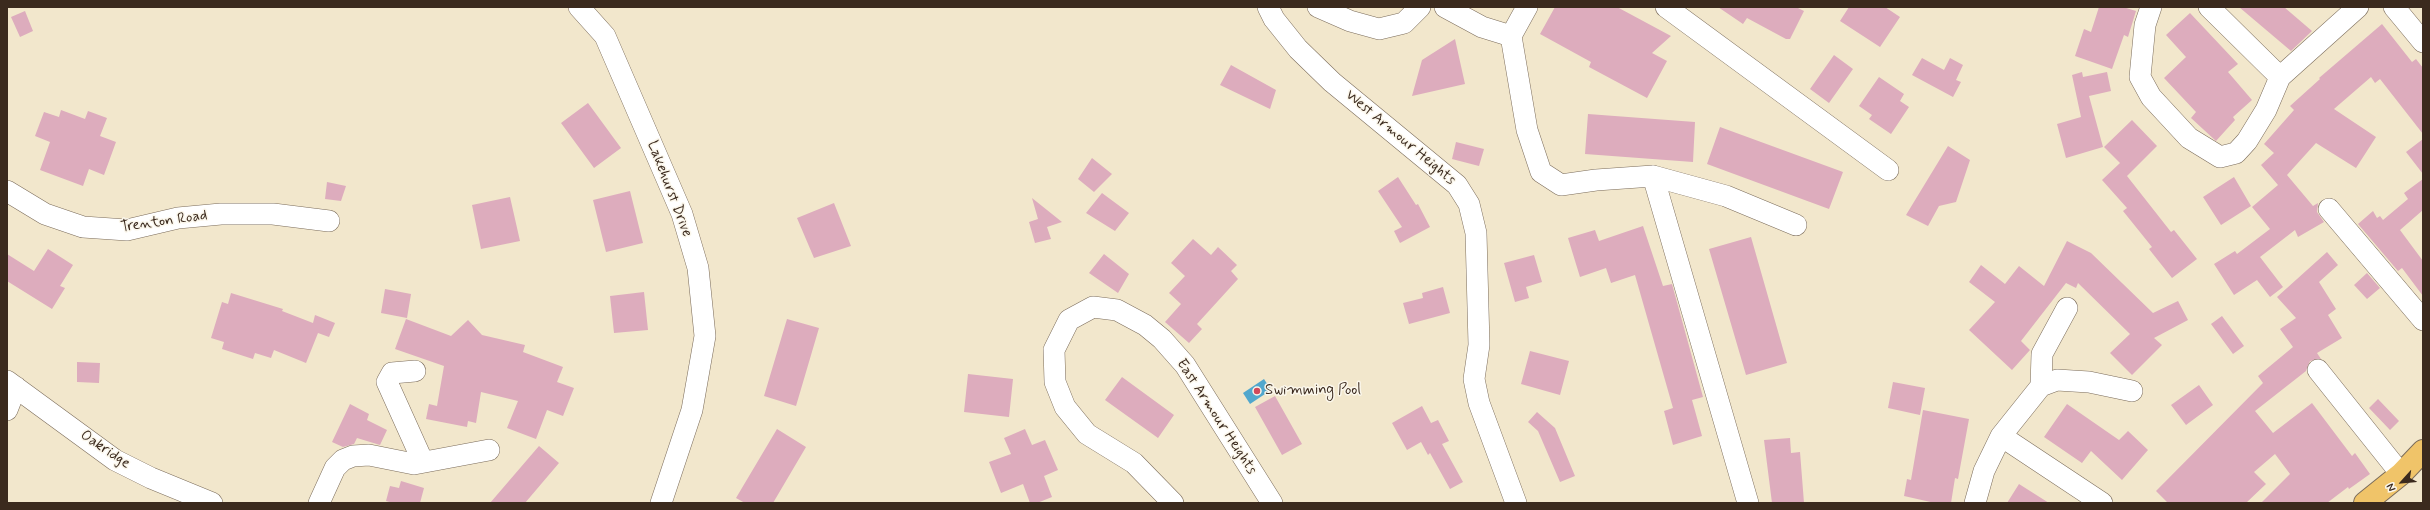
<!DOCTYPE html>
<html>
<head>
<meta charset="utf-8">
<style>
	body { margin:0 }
	#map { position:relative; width:2430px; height:510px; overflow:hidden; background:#f2e7cc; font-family:Mynerve,sans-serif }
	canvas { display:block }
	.frame { position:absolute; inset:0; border:8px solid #3b2a1e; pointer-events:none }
	.north { position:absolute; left:2382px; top:462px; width:40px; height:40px; -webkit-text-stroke:3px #fbf7ec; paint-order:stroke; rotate:243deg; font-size:11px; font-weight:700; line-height:16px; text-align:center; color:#3b2a1e }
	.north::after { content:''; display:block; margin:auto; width:14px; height:18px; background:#3b2a1e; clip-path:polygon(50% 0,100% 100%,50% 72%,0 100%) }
</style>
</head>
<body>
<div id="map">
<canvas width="2430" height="510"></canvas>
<div class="frame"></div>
<div class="north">N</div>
</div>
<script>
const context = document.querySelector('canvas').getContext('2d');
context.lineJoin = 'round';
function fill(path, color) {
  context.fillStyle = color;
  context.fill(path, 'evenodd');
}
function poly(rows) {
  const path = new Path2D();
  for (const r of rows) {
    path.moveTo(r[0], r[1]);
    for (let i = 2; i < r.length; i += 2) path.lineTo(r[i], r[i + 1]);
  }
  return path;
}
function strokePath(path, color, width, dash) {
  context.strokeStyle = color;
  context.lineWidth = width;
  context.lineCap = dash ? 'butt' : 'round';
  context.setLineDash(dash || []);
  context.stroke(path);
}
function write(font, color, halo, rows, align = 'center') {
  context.font = font + ' Mynerve,sans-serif';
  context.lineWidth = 3;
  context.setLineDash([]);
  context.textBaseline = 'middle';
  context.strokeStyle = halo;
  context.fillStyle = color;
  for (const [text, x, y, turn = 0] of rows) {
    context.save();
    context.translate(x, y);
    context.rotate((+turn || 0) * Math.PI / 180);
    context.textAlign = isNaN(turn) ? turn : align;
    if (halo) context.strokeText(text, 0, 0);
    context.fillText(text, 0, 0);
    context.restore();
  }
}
const water = poly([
	[1264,379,1271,390,1250,404,1243,393]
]);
const building = poly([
	[1555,7,1617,7,1671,36,1652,53,1667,61,1647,98,1589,67,1591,62,1540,34],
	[1718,7,1796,7,1804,11,1790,39,1786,39,1747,18,1743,24],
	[1849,7,1885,7,1900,17,1880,47,1840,21],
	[2099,7,2123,7,2136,11,2128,37,2124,35,2112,69,2075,56,2084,29,2091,32],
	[2239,7,2284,7,2312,31,2291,51],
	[25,11,33,31,20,37,11,17],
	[2190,13,2238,64,2228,72,2252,100,2233,117,2235,120,2216,141,2191,118,2196,112,2164,78,2186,57,2166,35],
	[2382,24,2412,62,2416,59,2423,68,2423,134,2380,79,2375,83,2371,77,2334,109,2376,137,2356,168,2316,143,2287,175,2313,206,2318,203,2317,212,2324,222,2298,237,2295,230,2260,257,2283,287,2270,297,2257,280,2234,295,2214,264,2235,251,2237,254,2270,229,2252,207,2278,185,2261,165,2274,153,2264,144,2294,110,2290,106,2320,79,2319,78],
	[1455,39,1465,84,1412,96,1422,60],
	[1834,55,1853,69,1829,103,1810,89],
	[1922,58,1944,70,1950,58,1963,65,1956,80,1961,82,1953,97,1912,75],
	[1231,65,1276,90,1270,109,1220,85],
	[2082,72,2083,77,2107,72,2111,91,2089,96,2103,147,2066,158,2057,124,2081,117,2072,75],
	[1879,77,1904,94,1900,101,1909,107,1891,134,1869,119,1872,115,1859,106],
	[588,103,621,148,594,168,561,123],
	[61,110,85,119,88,111,107,118,100,136,116,142,104,175,89,169,83,186,40,170,50,142,35,136,44,112,59,117],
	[1588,114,1695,122,1693,162,1585,154],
	[2132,120,2157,146,2127,176,2171,232,2174,230,2197,259,2172,278,2149,249,2152,247,2123,211,2127,208,2102,180,2120,163,2104,147],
	[1720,127,1843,172,1829,209,1707,164],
	[2423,139,2423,174,2406,152],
	[1456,142,1484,149,1479,166,1452,159],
	[1948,146,1970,160,1956,202,1939,206,1928,226,1906,215],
	[1092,158,1112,174,1094,192,1078,179],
	[1398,177,1416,205,1418,204,1430,227,1400,243,1394,231,1402,227,1378,191],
	[2234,177,2251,206,2221,225,2203,197],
	[2423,179,2423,210,2400,230,2423,261,2423,296,2402,268,2398,271,2358,224,2373,211,2377,218,2380,216,2383,220,2408,199,2404,193],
	[327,182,346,186,341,201,325,199],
	[630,191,643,243,606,252,593,200],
	[1102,193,1129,213,1115,231,1086,213],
	[510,197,520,241,481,249,472,205],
	[1032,198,1062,222,1047,227,1051,239,1035,243,1029,222,1038,219],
	[834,203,851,246,814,258,797,218],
	[1643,226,1663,286,1672,284,1703,397,1692,400,1702,436,1673,445,1664,411,1673,408,1635,275,1611,283,1606,268,1580,277,1568,238,1595,230,1599,241],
	[1751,237,1787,363,1746,375,1709,249],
	[1193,239,1211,255,1218,247,1237,265,1231,271,1238,279,1197,324,1202,329,1189,343,1165,322,1181,304,1169,293,1185,276,1171,263],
	[2067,241,2091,253,2153,313,2178,301,2188,320,2154,338,2162,345,2132,375,2110,353,2130,334,2078,283,2076,288,2066,283,2021,341,2030,350,2012,370,1969,330,1995,302,1969,282,1981,265,2005,284,2019,266,2044,286],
	[48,249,73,265,60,286,65,288,52,309,7,281,7,254,34,271],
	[2327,252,2338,265,2319,282,2336,309,2328,315,2342,338,2317,353,2321,359,2310,361,2306,371,2255,411,2273,433,2312,403,2352,456,2355,453,2370,474,2349,489,2348,487,2327,503,2261,503,2290,474,2275,454,2254,472,2266,484,2246,503,2168,503,2156,491,2263,383,2258,376,2293,347,2280,329,2296,318,2277,297],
	[1104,254,1129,274,1118,293,1089,273],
	[1534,255,1542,282,1526,287,1529,298,1515,302,1504,263],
	[2367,273,2380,288,2367,299,2354,285],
	[1443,287,1450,313,1409,324,1403,303,1423,298,1422,293],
	[385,289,411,294,407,318,381,313],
	[644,292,648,330,614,333,610,296],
	[231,293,283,309,282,311,313,323,315,315,335,323,329,337,318,333,306,363,274,350,271,358,255,353,253,359,222,349,224,342,211,338,222,302,228,304],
	[2222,316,2244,346,2233,354,2211,324],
	[406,319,451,336,468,320,482,335,525,345,523,352,563,367,557,382,574,388,563,416,547,410,536,439,507,428,518,401,481,392,476,423,468,421,467,427,426,419,429,404,437,406,444,366,395,349],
	[787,319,819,328,796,406,764,396],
	[1530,351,1569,361,1560,395,1521,384],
	[77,362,100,363,99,383,77,382],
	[968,374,1013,379,1009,417,964,412],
	[1122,377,1174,415,1158,438,1105,400],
	[1893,382,1925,388,1920,415,1888,408],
	[2199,385,2213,405,2186,425,2171,405],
	[1275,396,1302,444,1282,455,1255,407],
	[2378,399,2399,421,2390,430,2369,408],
	[350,404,369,414,367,420,387,430,380,445,357,438,354,444,343,447,332,442],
	[2067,404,2119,440,2128,431,2148,450,2122,480,2091,451,2082,463,2044,437],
	[1422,406,1431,423,1438,420,1449,441,1442,444,1463,482,1450,489,1430,453,1428,455,1421,442,1407,450,1392,423],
	[1923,410,1969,419,1958,479,1955,478,1951,503,1935,503,1904,496,1907,479,1911,480],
	[1537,412,1555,428,1575,476,1560,482,1538,431,1528,422],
	[777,429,806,447,773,503,745,503,736,498],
	[1025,429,1032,445,1045,440,1058,470,1044,476,1052,497,1037,503,1030,503,1023,484,1001,493,989,462,1011,454,1004,438],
	[1790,438,1791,453,1800,452,1804,503,1772,503,1764,440],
	[539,446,559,463,525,503,490,503],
	[401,481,424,488,420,503,393,503,386,501,390,486,399,488],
	[2019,484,2049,503,2007,503]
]);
const minor = poly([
	[579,7,605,36,682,214,698,268,705,336,692,410,661,503],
	[1268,7,1274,19,1298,49,1332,82,1457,185,1469,204,1476,233,1479,345,1474,379,1479,403,1516,503],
	[1318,7,1350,21,1379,29,1404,23,1420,7],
	[1445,7,1482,27,1511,36],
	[1666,7,1888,170],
	[2151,7,2145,25,2140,77,2151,97,2189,138,2220,157,2236,153,2247,141,2266,110,2280,77,2358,7],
	[2209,7,2280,77],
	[2394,7,2423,42],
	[1511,36,1527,130,1541,172,1561,185,1596,180,1653,176,1726,196,1796,225],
	[1511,36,1527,7],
	[1653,176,1748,503],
	[7,191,45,214,83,227,127,230,178,218,221,214,273,214,329,221],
	[2329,209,2423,320],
	[2318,370,2401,474],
	[415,371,392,373,387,382,423,462],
	[7,381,115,460,151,478,212,503],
	[2041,386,2042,354,2067,308],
	[7,410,16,387],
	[2001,436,2102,503],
	[319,503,335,468,343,460,353,456,369,455,414,464,489,450],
	[1173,503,1134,463,1087,434,1065,407,1055,382,1054,350,1069,320,1093,307,1117,310,1145,325,1162,339,1185,365,1272,503],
	[1975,503,1984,471,2001,436,2041,386,2057,380,2089,382,2132,391]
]);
const major = poly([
	[2365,503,2401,474,2423,451]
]);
const markers = [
	[1257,391,4,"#d1495b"]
];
const streetNames = [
	["West Armour Heights",1400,138,40],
	["Lakehurst Drive",669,189,69],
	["Trenton Road",164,222,-8],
	["East Armour Heights",1216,417,57],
	["Oakridge",105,450,34]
];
const poiNames = [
	["Swimming Pool",1265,391]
];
fill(water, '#51a7cd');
fill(building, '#ddacbd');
strokePath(minor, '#7b6c5b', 22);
strokePath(major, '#7b6c5b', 24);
strokePath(minor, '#fff', 21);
strokePath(major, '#f0c469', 22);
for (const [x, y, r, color] of markers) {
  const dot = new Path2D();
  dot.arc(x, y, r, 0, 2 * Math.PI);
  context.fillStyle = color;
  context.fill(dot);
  strokePath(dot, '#fbf7ec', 1.5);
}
write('15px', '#3b2a1e', '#fbf7ec', streetNames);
write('15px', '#3b2a1e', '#fbf7ec', poiNames, 'left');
</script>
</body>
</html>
